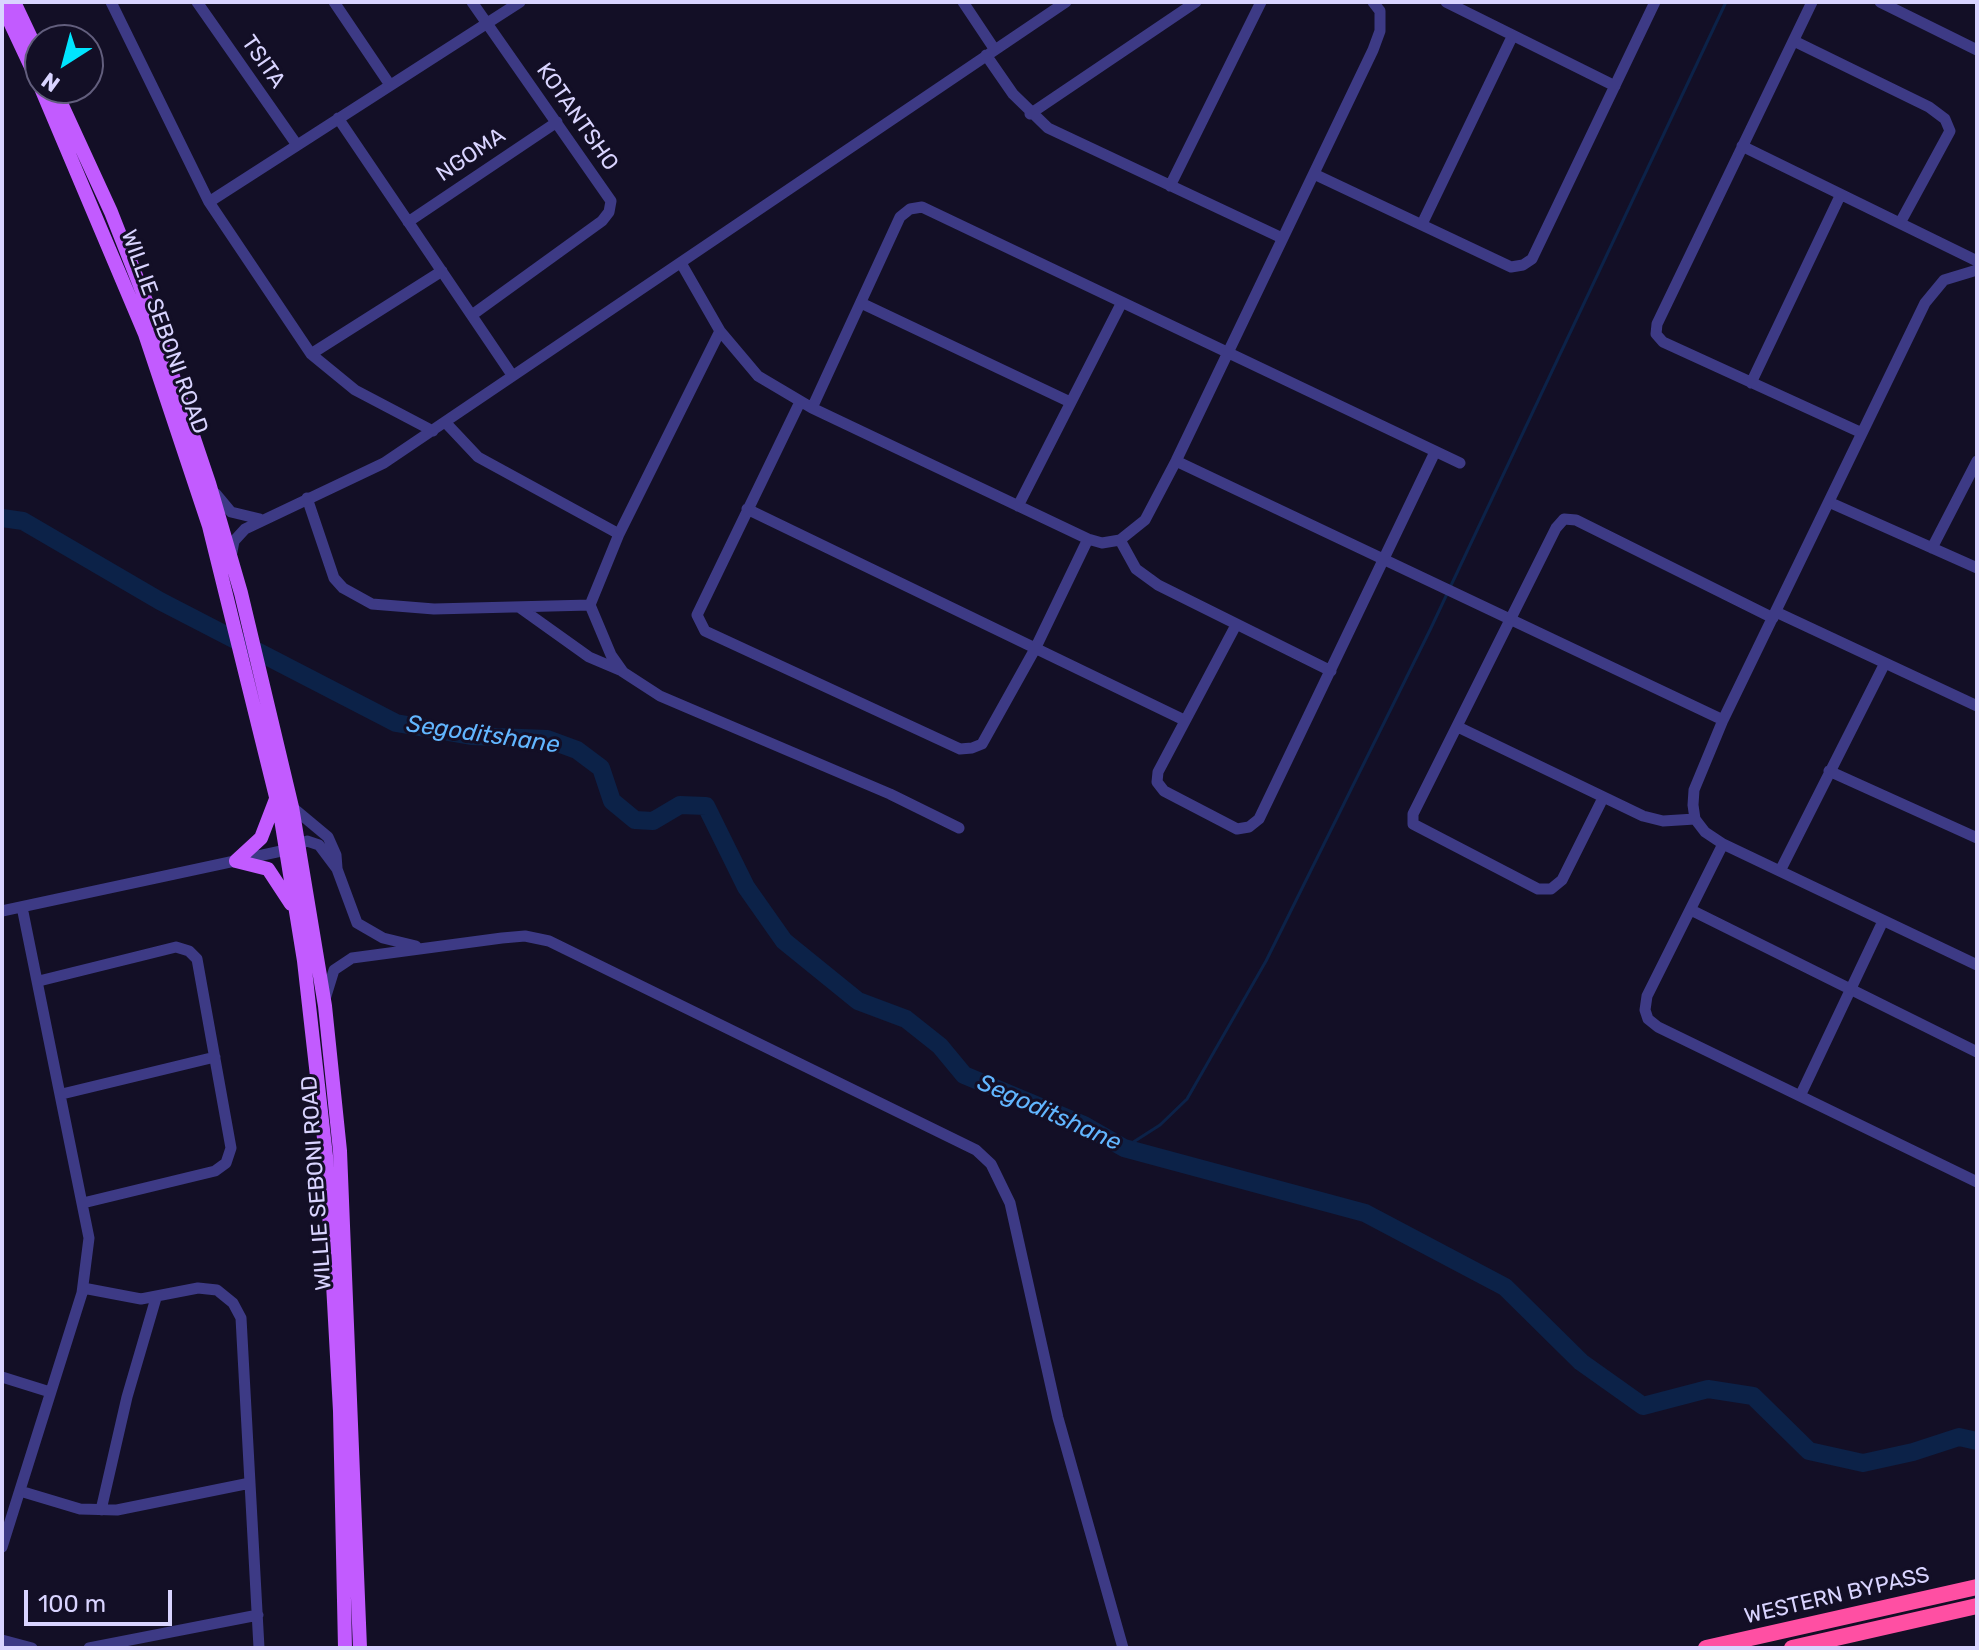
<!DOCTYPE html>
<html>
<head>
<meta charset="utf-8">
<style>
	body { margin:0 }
	#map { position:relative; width:1979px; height:1650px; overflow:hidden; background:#130f26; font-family:Rubik,sans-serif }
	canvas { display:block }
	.frame { position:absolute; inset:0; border:4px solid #d9d4ff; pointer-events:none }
	.north { position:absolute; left:24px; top:24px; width:80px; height:80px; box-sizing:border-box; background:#130f26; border:2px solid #625e7d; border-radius:50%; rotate:216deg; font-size:22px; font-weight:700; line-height:32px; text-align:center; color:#d9d4ff }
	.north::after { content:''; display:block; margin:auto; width:28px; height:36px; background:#00e5ff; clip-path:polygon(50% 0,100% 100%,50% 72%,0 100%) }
	.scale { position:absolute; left:24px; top:1590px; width:148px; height:36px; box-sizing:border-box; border:4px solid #d9d4ff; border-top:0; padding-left:10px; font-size:24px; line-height:28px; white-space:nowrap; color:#d9d4ff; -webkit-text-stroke:6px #130f26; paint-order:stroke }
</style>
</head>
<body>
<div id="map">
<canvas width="1979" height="1650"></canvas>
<div class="frame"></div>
<div class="north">N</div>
<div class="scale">100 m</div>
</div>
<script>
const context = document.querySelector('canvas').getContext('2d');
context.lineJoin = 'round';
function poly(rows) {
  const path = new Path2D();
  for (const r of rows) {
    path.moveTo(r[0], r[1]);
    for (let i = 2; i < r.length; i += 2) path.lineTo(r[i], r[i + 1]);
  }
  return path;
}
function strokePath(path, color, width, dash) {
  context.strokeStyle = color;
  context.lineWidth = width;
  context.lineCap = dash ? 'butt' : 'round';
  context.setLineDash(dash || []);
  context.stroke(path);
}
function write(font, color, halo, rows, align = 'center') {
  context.font = font + ' Rubik,sans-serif';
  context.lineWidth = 6;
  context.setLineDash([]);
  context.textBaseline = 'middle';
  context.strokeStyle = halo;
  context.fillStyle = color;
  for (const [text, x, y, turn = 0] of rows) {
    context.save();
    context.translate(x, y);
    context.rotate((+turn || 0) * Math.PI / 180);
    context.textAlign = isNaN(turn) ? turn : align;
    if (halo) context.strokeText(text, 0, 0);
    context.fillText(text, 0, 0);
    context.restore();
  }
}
const stream = poly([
	[1124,1148,1160,1125,1187,1099,1266,961,1430,630,1726,2]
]);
const river = poly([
	[2,518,23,521,160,601,396,723,471,736,547,739,577,750,601,768,612,801,635,820,653,821,680,805,706,806,746,887,784,941,858,1001,906,1019,940,1046,964,1075,1084,1125,1124,1148,1365,1213,1505,1287,1581,1362,1643,1406,1708,1389,1753,1396,1809,1451,1863,1463,1913,1452,1959,1437,1977,1441]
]);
const minor = poly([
	[111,2,209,202,311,354,355,390,433,431],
	[197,2,297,145],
	[334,2,390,85],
	[963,2,995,50],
	[1446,2,1615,86],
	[1812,2,1657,324,1656,334,1663,342,1862,433],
	[1880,2,1977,50],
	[1794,41,1929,107,1945,119,1950,131,1900,223],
	[986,55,1013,94,1048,128,1282,238],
	[1030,114,1196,2],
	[338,118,512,375],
	[1742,146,1977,261],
	[1314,174,1511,267,1523,265,1532,259,1655,2],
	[1170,186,1261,2],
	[209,202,520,2],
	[408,222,557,122],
	[1422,224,1512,37],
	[681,263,720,331,758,376,812,408,1088,539,1102,543,1120,540,1145,520,1176,461,1373,50,1380,31,1380,11,1373,2],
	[1977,270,1944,280,1925,303,1723,720,1694,790,1693,805,1695,819,1705,832,1723,844,1977,965],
	[861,303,1070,402],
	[472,315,602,221,609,212,611,201,472,2],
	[311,354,442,271],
	[1751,383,1840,196],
	[800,402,697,615,705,631,960,749,972,748,982,744,1035,649,1088,539],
	[812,408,900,217,910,209,922,207,1460,463],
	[445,422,478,457,619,534,720,331],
	[1176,461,1723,720],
	[216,494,231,512,260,519],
	[307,498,334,578,343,588,372,604,434,609,590,605],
	[1831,503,1977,568],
	[1018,506,1121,304],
	[747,509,1184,720],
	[619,534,590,605,611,655,623,672,660,696,890,794,959,828],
	[1120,540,1136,569,1158,585,1331,671],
	[1932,548,1977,461],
	[231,557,234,541,245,529,384,463,1066,2],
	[519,607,589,657,622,671],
	[1776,612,1977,706],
	[1236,625,1158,772,1157,782,1164,791,1237,829,1249,827,1259,819,1435,452],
	[1458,727,1643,816,1663,821,1695,819],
	[1829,771,1977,838],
	[1603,798,1562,880,1551,889,1538,889,1413,824,1413,814,1556,528,1564,519,1576,520,1773,618],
	[292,807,328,837,336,855,337,868],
	[1723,844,1647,996,1645,1010,1648,1019,1658,1027,1977,1182],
	[1780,871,1885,663],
	[1691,910,1977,1052],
	[2,911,286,850,307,841,319,845,337,869,357,923,383,938,416,946],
	[39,981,176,947,189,951,197,959,231,1148,226,1163,215,1171,83,1203],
	[326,996,334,970,352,958,502,938,525,936,549,941,976,1150,991,1164,1010,1203,1058,1418,1123,1648],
	[62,1094,215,1057],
	[1801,1094,1883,921],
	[83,1288,141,1299,198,1288,217,1290,233,1303,241,1318,259,1648],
	[2,1377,50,1392],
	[20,1491,80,1509,117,1510,250,1483],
	[101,1510,127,1397,156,1298],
	[2,1547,82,1293,89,1238,22,907],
	[2,1640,32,1648],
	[89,1648,258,1615]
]);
const major = poly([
	[14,2,40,57],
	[2,5,40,86],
	[41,88,145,334,209,526,280,813,304,961,326,1156,340,1411,345,1648],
	[54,88,111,212,157,329,209,483,241,593,292,807,325,1006,340,1151,360,1648],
	[236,861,268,869,291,904],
	[236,861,261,838,276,799]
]);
const highway = poly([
	[1706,1648,1977,1587],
	[1792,1648,1977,1606]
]);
const streetNames = [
	["TSITA",263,62,55],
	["KOTANTSHO",577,117,55],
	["NGOMA",471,155,-34],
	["WILLIE SEBONI ROAD",164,332,70],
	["WILLIE SEBONI ROAD",317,1183,-94],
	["WESTERN BYPASS",1837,1596,-13]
];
const waterNames = [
	["Segoditshane",483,735,8],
	["Segoditshane",1049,1113,24]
];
strokePath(stream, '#0c2248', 3);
strokePath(river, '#0c2248', 18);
strokePath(minor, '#3d3a85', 11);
strokePath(major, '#c25bff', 14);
strokePath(highway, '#ff4fa3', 16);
write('22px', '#d9d4ff', '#130f26', streetNames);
write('italic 24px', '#62b6ff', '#130f26', waterNames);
</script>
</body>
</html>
